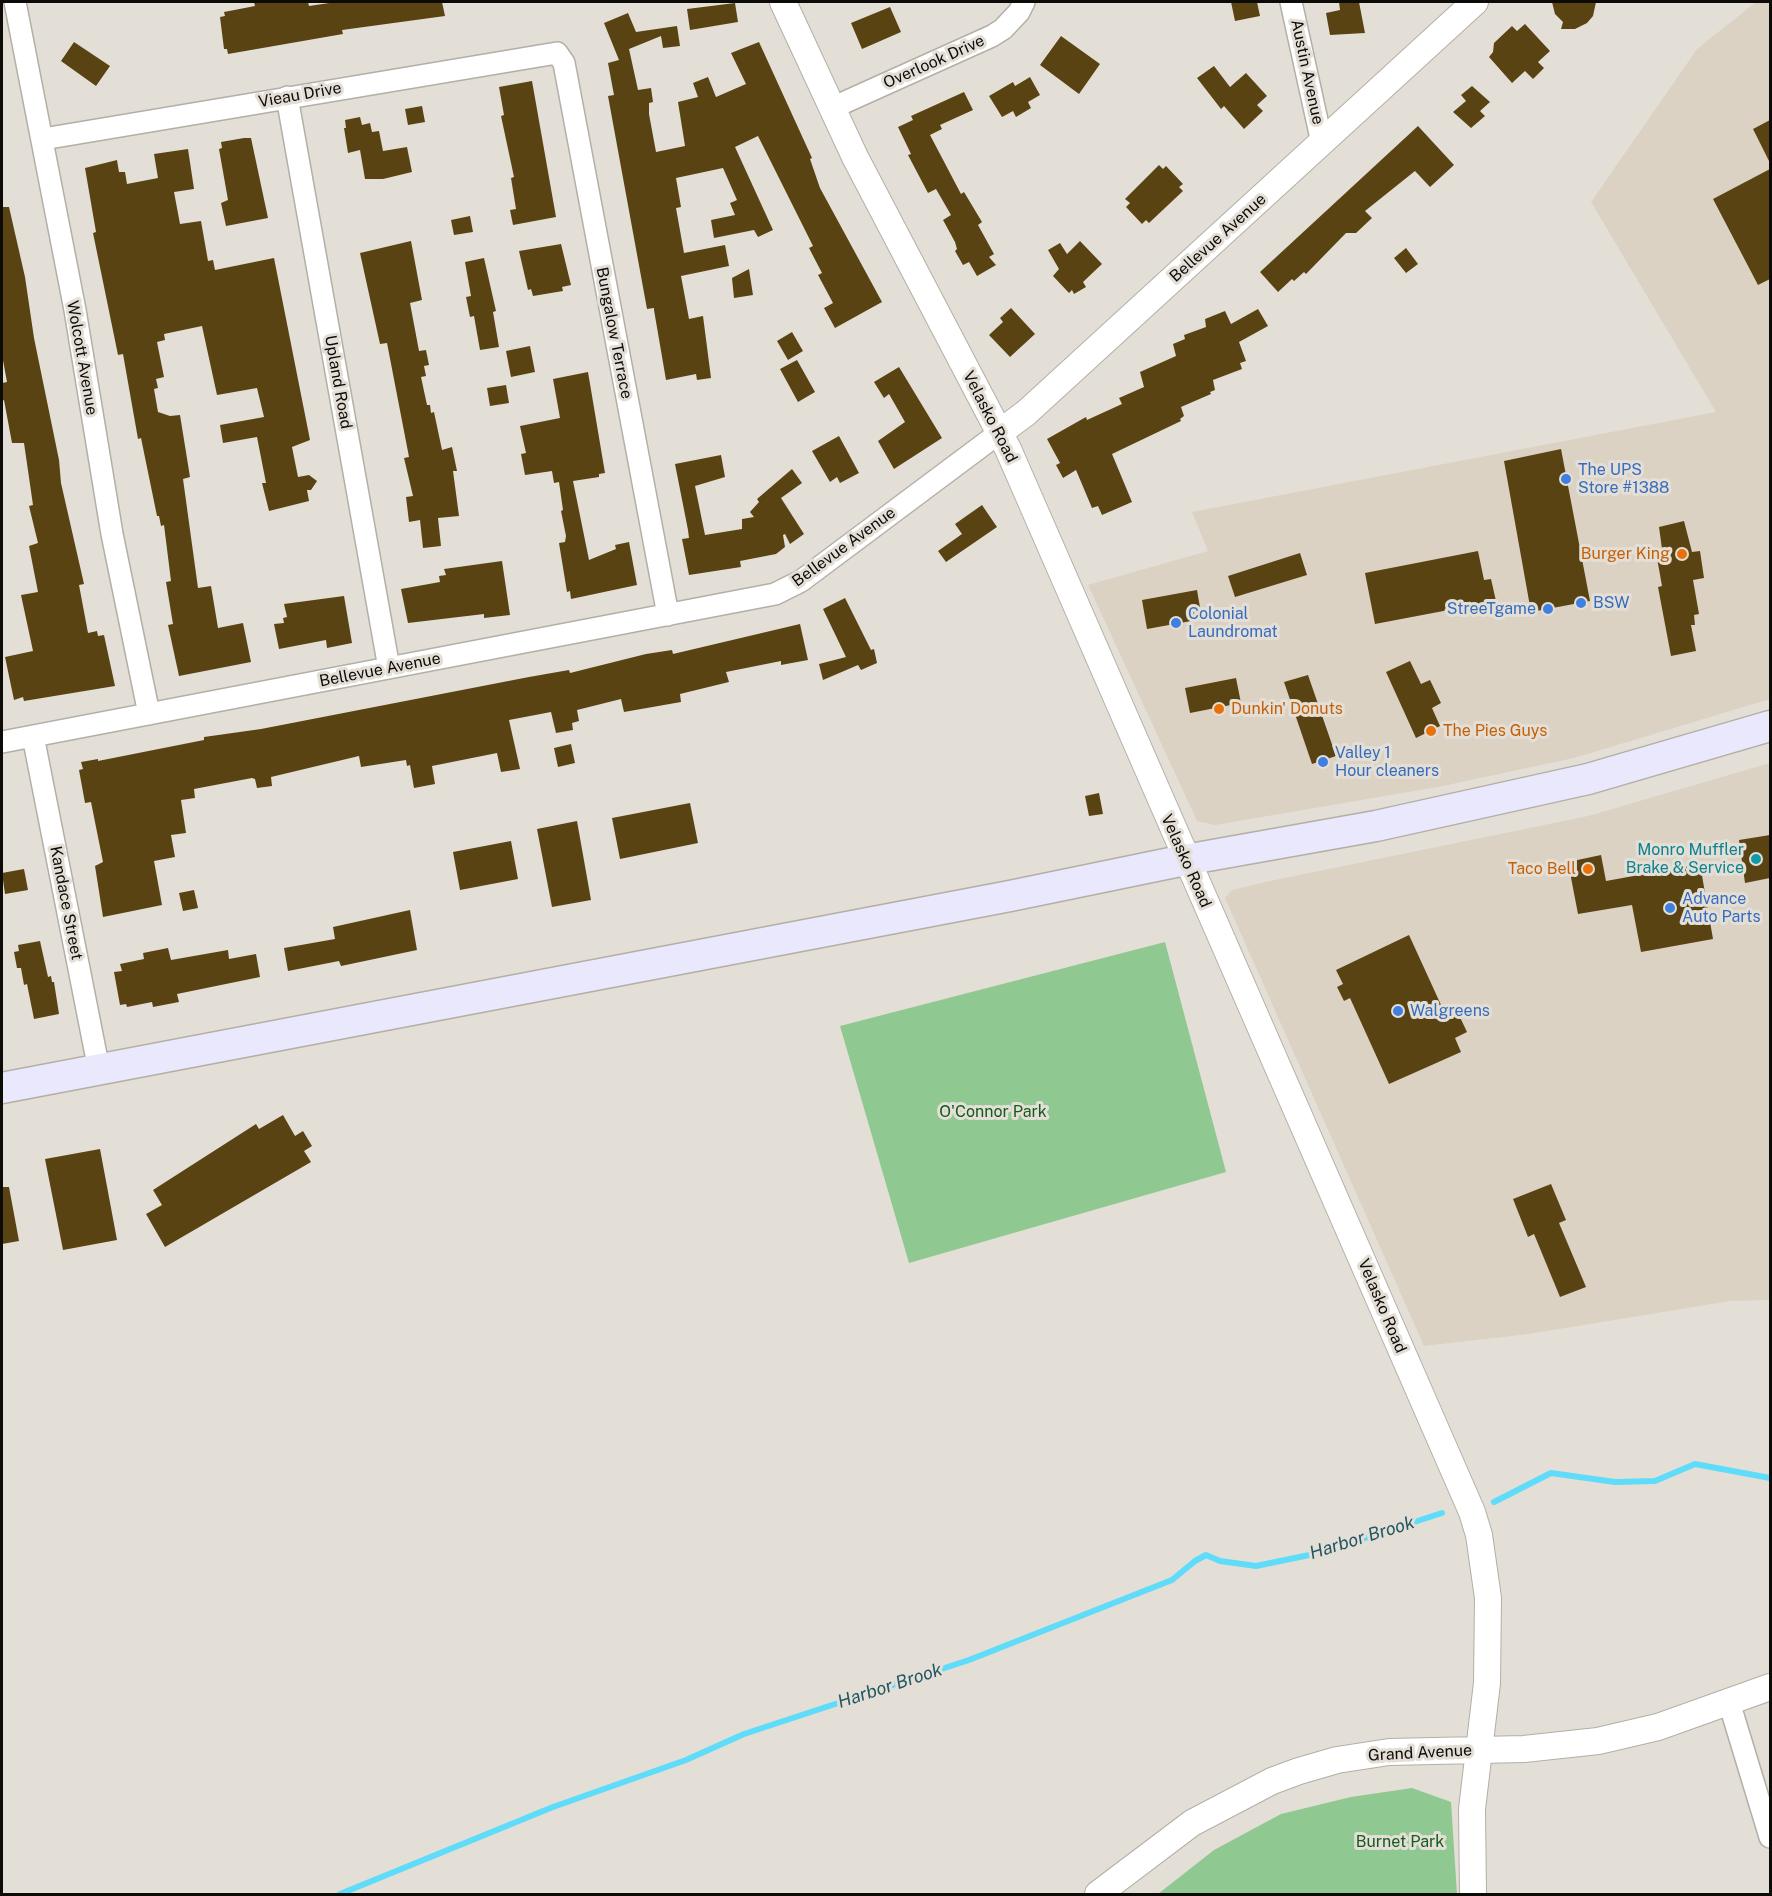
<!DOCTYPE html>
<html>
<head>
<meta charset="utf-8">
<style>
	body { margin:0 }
	#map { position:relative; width:1772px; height:1896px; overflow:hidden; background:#e4dfd6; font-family:"Public Sans",sans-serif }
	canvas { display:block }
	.frame { position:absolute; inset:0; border:3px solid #0d0b08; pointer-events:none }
</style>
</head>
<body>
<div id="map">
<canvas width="1772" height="1896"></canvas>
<div class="frame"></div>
</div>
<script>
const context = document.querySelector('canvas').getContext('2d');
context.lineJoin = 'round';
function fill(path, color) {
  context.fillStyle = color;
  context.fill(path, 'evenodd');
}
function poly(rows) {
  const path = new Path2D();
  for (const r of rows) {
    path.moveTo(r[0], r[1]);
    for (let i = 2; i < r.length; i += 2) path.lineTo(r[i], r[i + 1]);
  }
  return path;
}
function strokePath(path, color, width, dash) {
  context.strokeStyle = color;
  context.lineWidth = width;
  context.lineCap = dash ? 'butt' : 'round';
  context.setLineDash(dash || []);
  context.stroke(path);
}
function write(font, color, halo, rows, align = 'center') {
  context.font = font + ' "Public Sans",sans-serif';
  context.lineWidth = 6;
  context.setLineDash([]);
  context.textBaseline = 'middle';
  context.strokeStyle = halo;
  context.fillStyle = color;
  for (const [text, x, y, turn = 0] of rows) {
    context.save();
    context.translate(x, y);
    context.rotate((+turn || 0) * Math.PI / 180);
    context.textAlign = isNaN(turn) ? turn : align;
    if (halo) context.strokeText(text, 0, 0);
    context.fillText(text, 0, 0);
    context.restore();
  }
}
const built = poly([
	[1756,2,1770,2,1770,699,1574,758,1438,787,1215,825,1197,821,1088,585,1208,551,1192,512,1716,412,1591,202,1697,49],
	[1770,763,1770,1300,1730,1301,1529,1334,1424,1346,1225,898,1232,890,1270,881,1588,816]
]);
const green = poly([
	[1165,942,1226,1172,909,1263,840,1026],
	[1412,1788,1451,1802,1457,1894,1158,1894,1214,1850,1281,1814,1351,1797]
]);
const stream = poly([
	[1494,1502,1551,1473,1615,1482,1655,1481,1695,1464,1770,1478],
	[340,1894,553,1807,686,1760,744,1734,969,1660,1172,1580,1195,1561,1206,1555,1220,1561,1256,1566,1319,1553,1442,1513]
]);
const building = poly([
	[254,2,308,2,309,6,336,2,442,2,445,16,342,30,343,34,228,54,227,49,224,49,220,17,225,16,224,12,255,6],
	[1231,2,1257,2,1260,16,1235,21],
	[1339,2,1359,2,1365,33,1330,35,1326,13,1340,10],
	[1552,2,1596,2,1593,16,1587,23,1575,29,1561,29,1563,22,1555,14],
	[735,3,738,22,690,30,687,9],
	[890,7,901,32,862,49,851,23],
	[628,13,636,32,677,26,680,46,663,48,661,36,629,49,638,90,651,88,653,102,649,103,649,114,656,152,685,146,678,102,698,97,693,83,708,77,716,97,746,84,731,53,759,42,812,158,810,159,820,188,882,302,835,328,824,308,833,303,818,275,822,273,809,248,813,246,758,136,735,147,773,230,758,237,754,230,714,238,711,220,735,215,730,203,737,200,723,168,676,178,681,207,676,208,684,253,725,245,729,266,681,276,689,319,703,316,711,378,697,380,696,374,666,380,654,310,654,308,647,309,608,96,614,95,608,63,619,60,604,23],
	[1525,24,1550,51,1538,62,1544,68,1533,79,1525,71,1512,83,1489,57,1493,52,1494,43,1512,26,1517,31],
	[1061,36,1100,64,1079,94,1040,65],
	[74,42,110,66,96,86,61,61],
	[1214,66,1230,87,1246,73,1267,96,1257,105,1263,111,1244,129,1224,106,1221,109,1197,78],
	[1030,77,1040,95,1028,102,1031,108,1016,117,1013,111,1002,117,989,96,1013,82,1015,86],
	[532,81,556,217,513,225,510,210,516,209,511,178,514,177,501,116,504,115,499,87],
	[1472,86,1490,102,1480,111,1485,116,1471,128,1453,112,1466,101,1461,95],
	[964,92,973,110,940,125,942,129,930,135,961,194,964,192,982,222,978,225,994,254,989,257,996,265,977,276,969,262,963,265,955,251,957,249,955,242,943,220,951,215,936,189,928,193,908,155,911,154,898,127,913,120,911,116],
	[422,106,425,122,408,125,405,109],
	[360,117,362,125,370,123,372,132,379,131,383,151,407,147,412,172,383,179,365,179,360,150,348,153,344,128,346,128,345,120],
	[1770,120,1770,163,1753,129],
	[1418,126,1454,165,1430,187,1415,171,1365,211,1372,218,1356,233,1346,233,1306,274,1304,272,1294,281,1292,279,1278,292,1260,272],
	[244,138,251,138,268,218,226,226,221,203,228,200,219,149,222,148,221,142],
	[188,149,194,189,174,192,180,224,201,221,208,261,213,260,215,270,274,258,310,440,292,447,298,477,309,475,317,481,311,490,307,490,309,501,269,511,262,483,266,483,257,437,223,443,220,425,264,417,257,388,217,395,202,326,164,334,165,340,157,342,164,377,156,379,158,388,154,389,158,412,170,416,180,415,190,477,183,479,198,588,211,586,218,628,243,623,251,662,179,676,168,625,173,624,166,582,171,581,164,525,161,526,159,516,157,516,141,438,138,439,123,354,118,355,93,233,96,232,85,168,117,160,119,172,125,172,127,184,158,178,154,154],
	[1159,165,1163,169,1166,166,1183,184,1179,187,1183,191,1149,223,1146,220,1142,224,1126,207,1130,203,1125,199],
	[1770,169,1770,279,1758,285,1713,199],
	[2,207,9,207,25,277,34,338,59,460,61,483,84,584,79,585,88,633,97,631,98,636,104,635,115,686,24,701,23,697,14,700,5,657,33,651,21,595,38,592,29,546,38,543,29,506,33,505,24,443,12,443,4,400,2,401,2,383,7,382,2,355],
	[470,216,473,232,454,235,451,220],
	[411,241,422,300,410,303,419,351,426,350,429,365,424,366,426,376,421,377,427,405,430,405,431,413,434,412,442,450,452,447,457,471,453,471,459,516,438,518,441,546,423,548,420,520,409,522,406,497,413,496,404,458,409,457,387,343,380,344,360,253],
	[1080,241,1102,264,1083,282,1086,287,1074,294,1072,290,1069,293,1053,276,1059,269,1048,250,1060,243,1067,254],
	[561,244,571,285,562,287,563,291,533,296,531,289,528,290,519,251],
	[1406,248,1418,264,1406,273,1394,258],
	[484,258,496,311,493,312,499,347,480,350,474,316,470,317,466,297,471,296,465,262],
	[749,269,753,295,734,298,732,278],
	[1011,308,1035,334,1010,357,989,335,1003,322,1000,318],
	[1258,309,1268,326,1239,342,1246,361,1240,363,1242,369,1213,380,1215,390,1210,392,1211,394,1181,407,1184,416,1180,419,1181,421,1112,454,1132,502,1102,515,1098,506,1092,508,1076,470,1063,478,1056,465,1060,463,1047,439,1086,417,1087,420,1122,404,1119,398,1144,387,1140,372,1176,356,1173,344,1185,339,1184,335,1206,327,1205,319,1225,311,1231,324],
	[792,332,803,351,788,360,777,341],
	[530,346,535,372,511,377,506,351],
	[797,360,815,392,798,402,780,369],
	[899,367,942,438,894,469,878,441,905,422,889,394,884,398,874,382],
	[588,372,605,473,599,474,599,477,573,481,589,560,616,549,615,545,629,542,637,585,571,599,570,591,567,592,559,543,565,542,566,536,561,511,563,510,559,482,554,483,552,471,525,475,521,454,526,453,520,426,560,418,553,379],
	[506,385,509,403,490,406,487,388],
	[839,436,859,473,840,483,837,477,830,482,812,451],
	[1561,449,1590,601,1531,612,1504,461],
	[721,455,725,477,695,486,705,535,742,529,742,519,754,517,750,512,759,502,757,499,792,469,802,483,781,498,804,534,790,544,785,534,783,535,785,547,776,554,740,561,741,567,689,575,682,539,689,538,688,530,675,464],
	[982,505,997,527,946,562,938,551,962,534,955,524],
	[1684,521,1692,552,1700,551,1704,578,1693,580,1699,614,1694,615,1695,625,1691,625,1696,651,1671,656,1658,587,1662,586,1657,558,1663,556,1659,527],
	[1478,551,1484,580,1491,579,1496,601,1375,624,1365,573],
	[1300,553,1307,575,1235,597,1228,576],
	[502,561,510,615,484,618,484,614,408,623,401,589,440,582,439,576,446,575,444,569],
	[1197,590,1202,619,1147,629,1142,600],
	[344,596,352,643,327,648,326,640,279,649,274,624,284,623,283,618,287,617,284,604],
	[845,598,871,650,874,649,877,663,861,670,858,665,823,680,819,664,846,657,823,609],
	[800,624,808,660,781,665,781,661,726,672,729,682,680,694,681,702,624,712,621,699,577,710,579,721,572,723,573,730,556,733,551,712,509,720,520,769,501,772,497,753,432,766,435,784,414,788,410,765,407,766,406,760,361,767,359,756,271,777,272,786,257,788,255,779,252,778,194,789,195,798,181,800,186,833,171,835,175,857,154,861,162,905,103,917,95,866,103,862,91,802,85,803,79,770,83,769,81,762,98,759,98,761,204,740,204,737,261,729,529,677,569,670,570,673,646,654,672,650,673,654],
	[1410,661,1421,684,1430,680,1441,703,1432,708,1440,726,1416,738,1386,672],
	[1308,675,1336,756,1312,764,1284,682],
	[1236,678,1241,703,1190,713,1185,688],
	[571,744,575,763,558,767,554,748],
	[1099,793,1103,814,1089,816,1085,796],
	[690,803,698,843,620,859,612,818],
	[577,821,591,900,552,907,537,829],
	[1770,835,1770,878,1745,883,1739,840],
	[511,841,518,879,460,890,453,852],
	[1601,855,1606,881,1700,864,1713,939,1641,952,1632,905,1578,914,1568,862],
	[24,869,28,890,5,894,2,873],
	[194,890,198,908,183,911,179,893],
	[410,910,417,950,341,966,339,961,288,971,284,948,335,939,333,927],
	[1409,935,1447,1018,1458,1013,1467,1032,1455,1038,1461,1052,1389,1084,1350,998,1344,1001,1337,987,1343,984,1336,970],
	[40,941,48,977,51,976,52,982,54,982,59,1014,34,1019,27,984,24,985,21,968,17,968,14,952,19,951,18,945],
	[168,948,171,960,228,950,229,959,256,954,260,977,177,994,179,1002,153,1007,152,1002,127,1007,126,1004,120,1005,114,972,122,971,120,964,144,959,143,953],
	[283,1115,295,1136,303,1131,312,1146,304,1151,311,1162,165,1247,146,1214,162,1205,153,1190,256,1124,259,1129],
	[100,1149,117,1240,63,1250,45,1159],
	[1551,1184,1566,1220,1559,1223,1586,1287,1560,1297,1534,1234,1528,1237,1513,1199],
	[2,1187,9,1187,19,1241,2,1244]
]);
const minor = poly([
	[15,2,75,310,112,534,149,714],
	[1291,2,1322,143],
	[287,97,389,668],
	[832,108,992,36,1003,29,1019,12,1024,2],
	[43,139,557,53,564,63,668,615],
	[33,736,99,1070],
	[2,742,775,594,801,581,999,433],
	[1729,1702,1770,1837]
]);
const tertiary = poly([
	[783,2,855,157,1008,449,1472,1512,1479,1535,1488,1598,1487,1683,1472,1809,1473,1894],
	[999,433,1026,413,1475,2],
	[1098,1894,1192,1823,1272,1781,1299,1771,1337,1760,1389,1752,1524,1749,1598,1741,1658,1727,1770,1687]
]);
const secondary = poly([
	[2,1088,1010,896,1185,860,1376,826,1588,779,1770,726]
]);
const markers = [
	[1566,479,6,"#3f7fe0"],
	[1682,554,6,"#e8710a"],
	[1581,603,6,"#3f7fe0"],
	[1548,609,6,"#3f7fe0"],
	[1176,623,6,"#3f7fe0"],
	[1219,709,6,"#e8710a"],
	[1431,731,6,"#e8710a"],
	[1323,762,6,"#3f7fe0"],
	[1756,859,6,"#0f9aa8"],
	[1588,869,6,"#e8710a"],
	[1670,908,6,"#3f7fe0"],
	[1398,1011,6,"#3f7fe0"]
];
const streetNames = [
	["Overlook Drive",934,62,-24],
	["Austin Avenue",1307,72,78],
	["Vieau Drive",300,95,-10],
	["Bellevue Avenue",1218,238,-42],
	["Bungalow Terrace",614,333,79],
	["Wolcott Avenue",82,358,80],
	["Upland Road",338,382,80],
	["Velasko Road",990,417,63],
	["Bellevue Avenue",844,547,-36],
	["Bellevue Avenue",380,670,-11],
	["Velasko Road",1186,861,66],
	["Kandace Street",66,903,79],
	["Velasko Road",1382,1306,67],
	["Grand Avenue",1420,1753,-3]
];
const shopNames = [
	["The UPS",1578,470],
	["Store #1388",1578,488],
	["BSW",1593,603],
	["StreeTgame",1536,609,"right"],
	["Colonial",1188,614],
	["Laundromat",1188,632],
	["Valley 1",1335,753],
	["Hour cleaners",1335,771],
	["Advance",1682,899],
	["Auto Parts",1682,917],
	["Walgreens",1410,1011]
];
const foodNames = [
	["Burger King",1670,554],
	["Dunkin' Donuts",1231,709,"left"],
	["The Pies Guys",1443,731,"left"],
	["Taco Bell",1576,869]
];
const cultureNames = [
	["Monro Muffler",1744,850],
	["Brake & Service",1744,868]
];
const parkNames = [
	["O'Connor Park",993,1112],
	["Burnet Park",1400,1842]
];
const waterNames = [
	["Harbor Brook",1362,1538,-17],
	["Harbor Brook",890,1686,-18]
];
fill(built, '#dbd2c3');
fill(green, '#8fc890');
strokePath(stream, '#5fdcfa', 6);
fill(building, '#5a4313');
strokePath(minor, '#b3afa6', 24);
strokePath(tertiary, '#b3afa6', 28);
strokePath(secondary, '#b3afa6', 33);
strokePath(minor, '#fff', 21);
strokePath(tertiary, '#fff', 26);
strokePath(secondary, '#e9e8fc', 30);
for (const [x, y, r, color] of markers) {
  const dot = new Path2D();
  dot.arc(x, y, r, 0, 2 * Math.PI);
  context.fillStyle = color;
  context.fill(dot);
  strokePath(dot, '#e4dfd6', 2);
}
write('16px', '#0d0b08', '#e4dfd6', streetNames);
write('16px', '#366cbe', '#e4dfd6', shopNames, 'left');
write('16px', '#c56008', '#e4dfd6', foodNames, 'right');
write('16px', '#0d838f', '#e4dfd6', cultureNames, 'right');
write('16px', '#135b1d', '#e4dfd6', parkNames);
write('italic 18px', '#215662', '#e4dfd6', waterNames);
</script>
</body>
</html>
